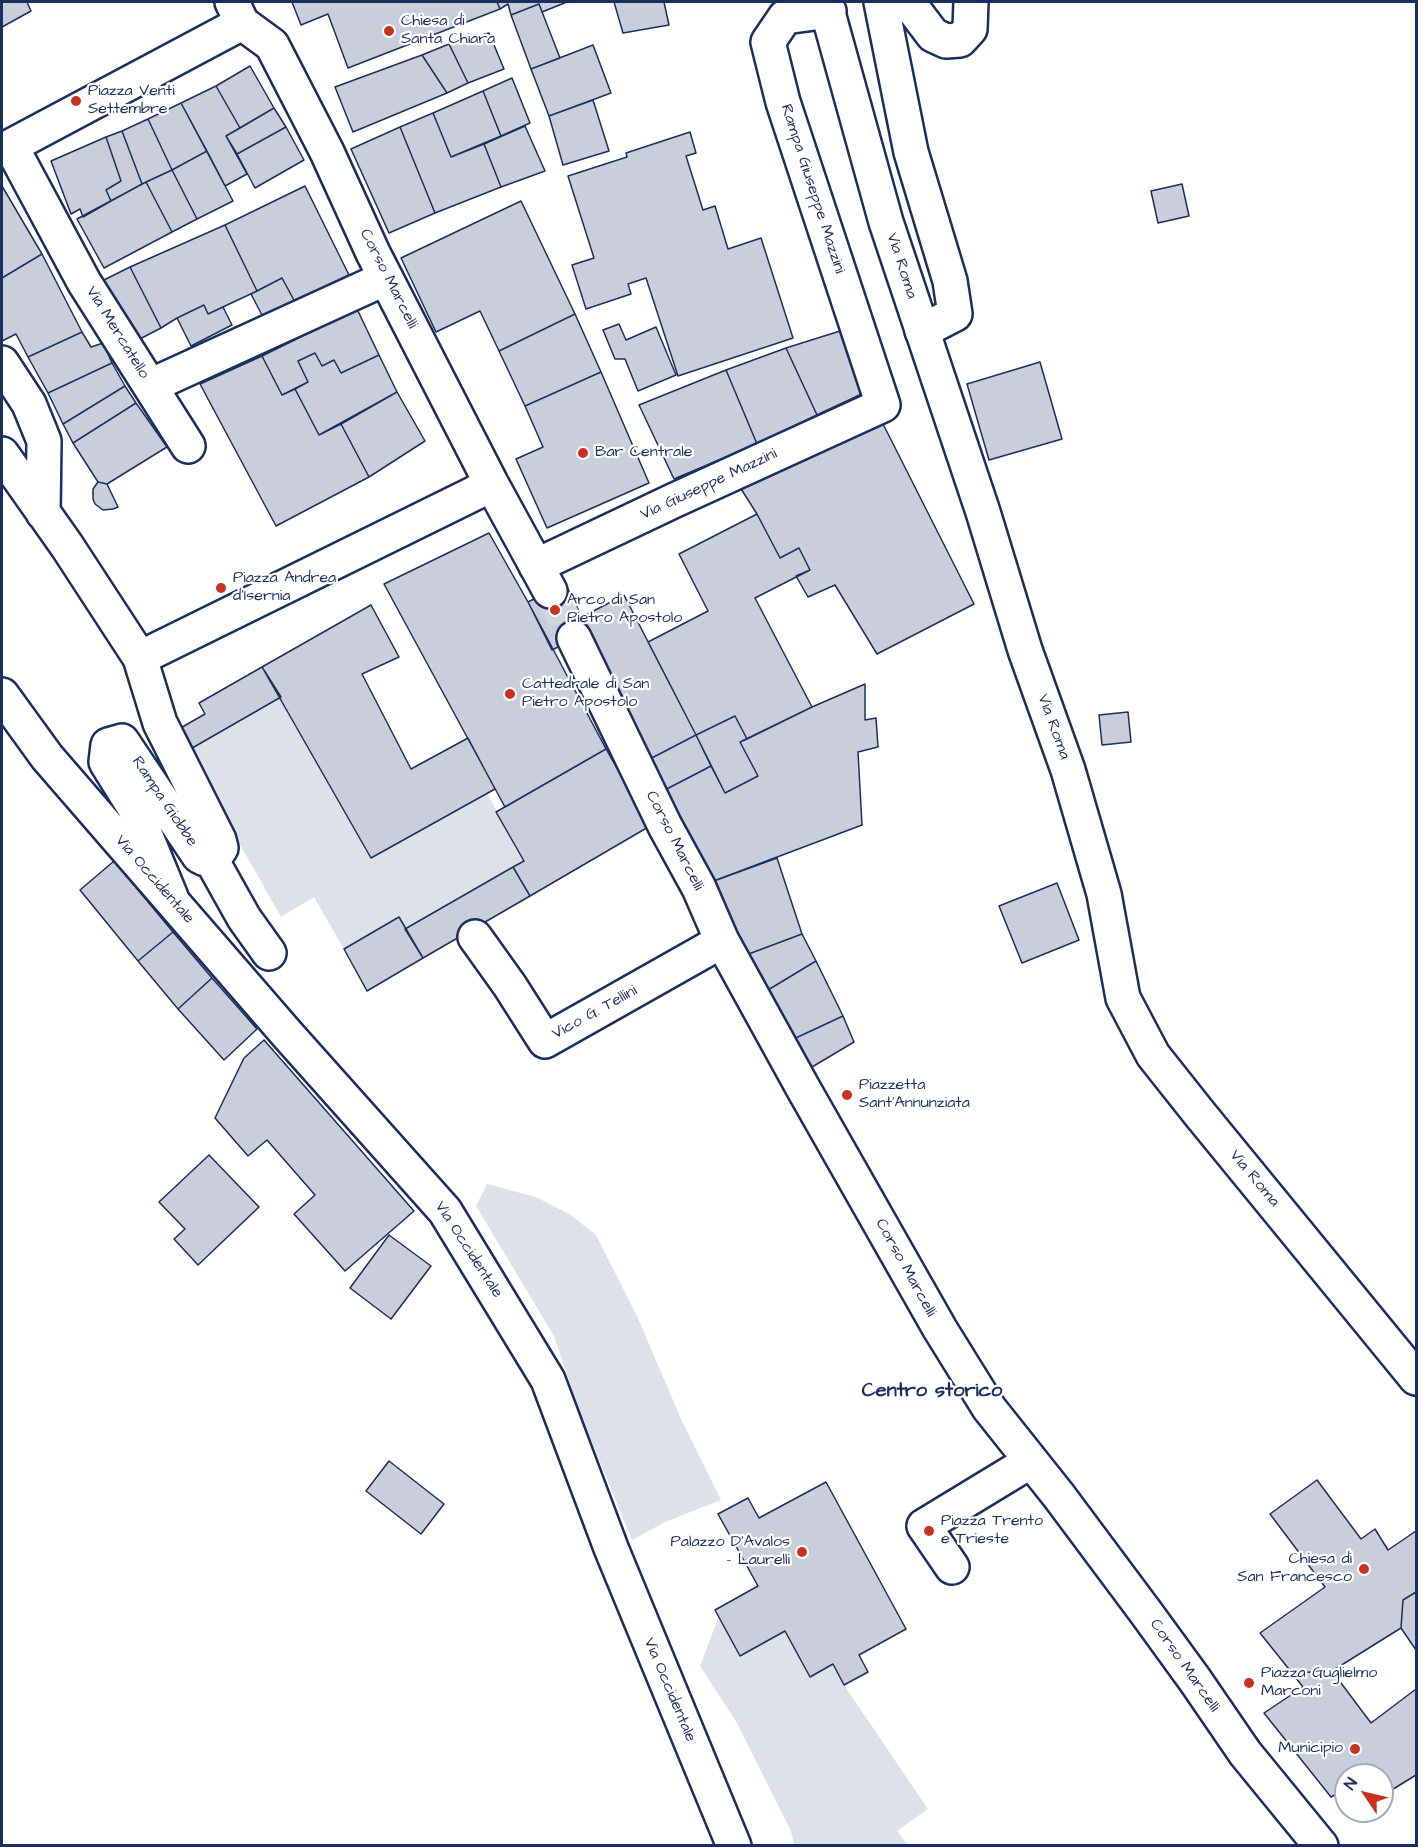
<!DOCTYPE html>
<html>
<head>
<meta charset="utf-8">
<style>
	body { margin:0 }
	#map { position:relative; width:1418px; height:1847px; overflow:hidden; background:#fff; font-family:"Architects Daughter",sans-serif }
	canvas { display:block }
	.frame { position:absolute; inset:0; border:3px solid #1b2f5e; pointer-events:none }
	.north { position:absolute; left:1334px; top:1763px; width:60px; height:60px; box-sizing:border-box; background:#fff; border:2px solid #a4acbf; border-radius:50%; rotate:305deg; font-size:16px; font-weight:700; line-height:24px; text-align:center; color:#1b2f5e }
	.north::after { content:''; display:block; margin:auto; width:21px; height:27px; background:#c8321e; clip-path:polygon(50% 0,100% 100%,50% 72%,0 100%) }
</style>
</head>
<body>
<div id="map">
<canvas width="1418" height="1847"></canvas>
<div class="frame"></div>
<div class="north">N</div>
</div>
<script>
const context = document.querySelector('canvas').getContext('2d');
context.lineJoin = 'round';
function fill(path, color) {
  context.fillStyle = color;
  context.fill(path, 'evenodd');
}
function poly(rows) {
  const path = new Path2D();
  for (const r of rows) {
    path.moveTo(r[0], r[1]);
    for (let i = 2; i < r.length; i += 2) path.lineTo(r[i], r[i + 1]);
  }
  return path;
}
function strokePath(path, color, width, dash) {
  context.strokeStyle = color;
  context.lineWidth = width;
  context.lineCap = dash ? 'butt' : 'round';
  context.setLineDash(dash || []);
  context.stroke(path);
}
function write(font, color, halo, rows, align = 'center') {
  context.font = font + ' "Architects Daughter",sans-serif';
  context.lineWidth = 4.5;
  context.setLineDash([]);
  context.textBaseline = 'middle';
  context.strokeStyle = halo;
  context.fillStyle = color;
  for (const [text, x, y, turn = 0] of rows) {
    context.save();
    context.translate(x, y);
    context.rotate((+turn || 0) * Math.PI / 180);
    context.textAlign = isNaN(turn) ? turn : align;
    if (halo) context.strokeText(text, 0, 0);
    context.fillText(text, 0, 0);
    context.restore();
  }
}
const green = poly([
	[281,697,371,858,487,793,524,861,405,929,399,917,344,949,314,897,281,917,187,751],
	[487,1184,536,1197,571,1215,596,1235,637,1316,681,1419,721,1500,665,1522,632,1540,580,1413,554,1336,476,1206],
	[719,1616,785,1631,810,1677,833,1664,844,1685,928,1809,897,1831,908,1845,794,1845,791,1831,737,1723,700,1666]
]);
const building = poly([
	[2,2,27,2,31,11,2,27,2,2],
	[292,2,497,2,500,9,348,68,328,14,301,25,292,2],
	[497,2,567,2,542,12,539,4,511,15,508,4,500,9,497,2],
	[614,2,664,2,669,25,623,33,614,2],
	[539,4,560,58,531,69,511,15,539,4],
	[489,33,504,69,468,83,449,44,489,33],
	[449,44,468,83,447,93,422,55,449,44],
	[593,45,611,93,549,116,531,69,593,45],
	[422,55,447,93,353,132,335,87,422,55],
	[250,66,274,108,240,128,216,86,250,66],
	[512,78,530,123,501,136,483,91,512,78],
	[216,86,240,128,226,136,247,174,225,186,181,103,216,86],
	[483,91,501,136,451,157,433,113,483,91],
	[593,100,609,151,563,165,549,116,593,100],
	[181,103,207,151,172,170,148,119,181,103],
	[274,108,286,127,237,154,226,136,274,108],
	[433,113,451,157,484,144,501,187,435,213,400,127,433,113],
	[148,119,172,170,142,184,122,131,148,119],
	[525,126,545,171,501,187,484,144,525,126],
	[286,127,304,160,255,188,237,154,286,127],
	[400,127,435,213,389,233,351,149,400,127],
	[122,131,142,184,111,201,106,190,121,181,106,137,122,131],
	[690,132,696,153,686,156,703,210,715,206,728,249,761,238,793,338,678,376,646,278,628,284,631,294,586,309,572,265,594,258,568,176,627,157,626,153,690,132],
	[106,137,121,181,106,190,111,201,83,217,80,209,71,214,51,161,106,137],
	[207,151,233,201,197,219,172,170,207,151],
	[172,170,197,219,172,232,146,182,172,170],
	[146,182,172,232,104,268,77,219,146,182],
	[1182,184,1189,216,1158,223,1151,191,1182,184],
	[2,186,42,254,2,278,2,186],
	[305,186,349,275,295,302,282,278,257,291,225,225,305,186],
	[521,201,575,314,499,351,480,311,436,332,401,258,521,201],
	[225,225,257,291,208,314,204,305,177,318,161,328,130,267,225,225],
	[42,254,82,332,28,357,16,334,2,341,2,278,42,254],
	[130,267,161,328,134,342,104,280,130,267],
	[282,278,295,302,264,319,251,294,282,278],
	[204,305,208,314,223,307,232,325,191,346,177,318,204,305],
	[357,309,379,355,341,373,334,360,322,366,315,353,298,361,308,382,282,395,262,356,357,309],
	[575,314,601,372,525,406,499,351,575,314],
	[619,324,626,340,656,327,676,375,638,391,625,359,615,359,603,330,619,324],
	[840,331,868,391,817,415,786,348,840,331],
	[82,332,91,347,103,343,112,363,48,393,28,357,82,332],
	[786,348,817,415,757,444,726,370,786,348],
	[315,353,322,366,334,360,341,373,379,355,397,392,319,435,295,389,308,382,298,361,315,353],
	[262,356,282,395,295,389,319,435,341,424,369,477,276,526,200,384,262,356],
	[1040,362,1062,439,989,460,967,384,1040,362],
	[112,363,125,386,63,424,48,393,112,363],
	[726,370,757,444,674,479,639,405,726,370],
	[601,372,649,483,547,528,516,459,543,447,525,406,601,372],
	[125,386,136,403,73,443,63,424,125,386],
	[397,392,425,441,369,477,341,424,397,392],
	[136,403,167,447,107,484,98,482,73,443,136,403],
	[878,414,974,604,877,654,835,585,808,597,796,576,810,570,799,548,780,558,757,514,736,481,878,414],
	[98,482,107,484,118,507,113,509,103,510,95,504,93,499,93,489,98,482],
	[757,514,780,558,799,548,810,570,755,598,812,707,747,739,735,716,696,735,648,642,708,611,679,554,757,514],
	[489,533,528,602,606,749,505,807,384,584,489,533],
	[565,583,589,631,552,650,528,602,565,583],
	[624,595,696,735,646,761,581,635,589,631,582,617,624,595],
	[371,605,399,657,362,674,411,769,468,738,495,789,371,858,262,667,371,605],
	[262,667,281,697,187,751,177,730,205,714,199,703,262,667],
	[865,684,865,720,876,718,878,747,858,752,862,825,703,885,661,792,711,766,725,793,758,776,740,742,812,707,865,684],
	[1128,712,1131,742,1102,745,1099,715,1128,712],
	[735,716,747,739,740,742,758,776,725,793,696,735,735,716],
	[696,735,711,766,661,792,646,761,696,735],
	[606,749,650,826,530,896,513,867,524,861,496,812,606,749],
	[777,858,802,934,738,958,703,885,777,858],
	[114,861,173,932,138,961,80,890,114,861],
	[513,867,530,896,423,958,405,929,513,867],
	[1057,883,1079,940,1022,963,999,906,1057,883],
	[399,917,423,958,367,991,344,949,399,917],
	[173,932,212,978,178,1009,138,961,173,932],
	[802,934,816,961,758,996,738,958,802,934],
	[816,961,843,1016,785,1043,758,996,816,961],
	[212,978,257,1029,224,1060,178,1009,212,978],
	[843,1016,854,1042,802,1073,785,1043,843,1016],
	[264,1040,414,1211,345,1271,294,1214,315,1195,267,1140,248,1156,215,1118,244,1058,264,1040],
	[209,1155,259,1207,198,1265,174,1239,185,1229,159,1202,209,1155],
	[389,1235,431,1266,391,1319,350,1288,389,1235],
	[389,1461,444,1504,421,1534,366,1491,389,1461],
	[1317,1480,1361,1539,1375,1529,1388,1550,1416,1531,1416,1592,1403,1600,1401,1628,1332,1671,1292,1673,1260,1633,1325,1587,1270,1514,1317,1480],
	[826,1482,906,1629,859,1655,868,1672,844,1685,833,1664,810,1677,785,1631,740,1656,715,1610,758,1586,718,1514,748,1498,759,1518,826,1482],
	[1416,1592,1416,1650,1401,1628,1403,1600,1416,1592],
	[1332,1671,1371,1723,1416,1689,1416,1775,1382,1796,1382,1775,1346,1775,1346,1789,1331,1797,1264,1713,1303,1687,1292,1673,1332,1671]
]);
const minorTunnel = poly([
	[550,591,574,638]
]);
const minor = poly([
	[232,2,242,23,272,45,327,152,373,253,491,483,550,591],
	[881,2,911,152,950,281,955,314,922,331],
	[908,2,933,35,946,41,960,40,970,29,971,2],
	[242,23,11,146,84,282,150,386,386,278],
	[2,363,29,404,44,441,43,513],
	[150,386,188,446],
	[2,454,67,546,140,658,160,723,219,840,221,848,217,854,211,859,205,859,199,856,122,741,108,745,106,762,134,807,171,897],
	[536,566,675,500,883,405,783,102,768,42,785,17,829,11],
	[574,638,665,826,699,888,722,941,803,1088,940,1329,989,1408,1059,1496,1147,1614,1195,1680,1245,1753,1321,1846],
	[140,658,475,493,491,483],
	[211,859,244,918,269,953],
	[475,937,510,986,545,1041,722,941],
	[952,1567,924,1526,1031,1461]
]);
const major = poly([
	[825,2,886,222,983,512,1025,650,1068,770,1104,894,1123,998,1153,1055,1199,1113,1416,1378],
	[2,695,47,757,287,1034,445,1211,548,1380,611,1548,734,1846]
]);
const markers = [
	[389,31,6,"#c8321e"],
	[76,101,6,"#c8321e"],
	[583,453,6,"#c8321e"],
	[221,588,6,"#c8321e"],
	[555,610,6,"#c8321e"],
	[510,694,6,"#c8321e"],
	[847,1095,6,"#c8321e"],
	[929,1531,6,"#c8321e"],
	[802,1552,6,"#c8321e"],
	[1364,1569,6,"#c8321e"],
	[1249,1683,6,"#c8321e"],
	[1355,1749,6,"#c8321e"]
];
const poiNames = [
	["Chiesa di",401,22],
	["Santa Chiara",401,40],
	["Piazza Venti",88,92],
	["Settembre",88,110],
	["Bar Centrale",595,453],
	["Piazza Andrea",233,579],
	["d'Isernia",233,597],
	["Arco di San",567,601],
	["Pietro Apostolo",567,619],
	["Cattedrale di San",522,685],
	["Pietro Apostolo",522,703],
	["Piazzetta",859,1086],
	["Sant'Annunziata",859,1104],
	["Piazza Trento",941,1522],
	["e Trieste",941,1540],
	["Palazzo D'Avalos",790,1543,"right"],
	["- Laurelli",790,1561,"right"],
	["Chiesa di",1352,1560,"right"],
	["San Francesco",1352,1578,"right"],
	["Piazza Guglielmo",1261,1674],
	["Marconi",1261,1692],
	["Municipio",1343,1749,"right"]
];
const streetNames = [
	["Rampa Giuseppe Mazzini",812,189,72],
	["Via Roma",901,266,72],
	["Corso Marcelli",388,279,63],
	["Via Mercatello",117,333,58],
	["Via Giuseppe Mazzini",709,485,-25],
	["Via Roma",1053,727,70],
	["Rampa Giobbe",164,802,56],
	["Corso Marcelli",674,841,63],
	["Via Occidentale",154,880,49],
	["Vico G. Tellini",595,1013,-29],
	["Via Roma",1254,1179,50],
	["Via Occidentale",468,1250,57],
	["Corso Marcelli",905,1268,61],
	["Corso Marcelli",1184,1666,55],
	["Via Occidentale",669,1690,67]
];
const quarterNames = [
	["Centro storico",932,1392]
];
fill(green, '#dee1e7');
fill(building, '#caceda');
strokePath(building, '#1b2f5e', 1.5);
strokePath(minorTunnel, '#d1d5df', 33, [33, 16]);
strokePath(minor, '#1b2f5e', 38);
strokePath(major, '#1b2f5e', 38);
strokePath(minor, '#fff', 33);
strokePath(major, '#fff', 33);
for (const [x, y, r, color] of markers) {
  const dot = new Path2D();
  dot.arc(x, y, r, 0, 2 * Math.PI);
  context.fillStyle = color;
  context.fill(dot);
  strokePath(dot, '#fff', 2);
}
write('16px', '#1b2f5e', '#fff', poiNames, 'left');
write('16px', '#1b2f5e', '#fff', streetNames);
write('bold 20px', '#1b2f5e', '#fff', quarterNames);
</script>
</body>
</html>
